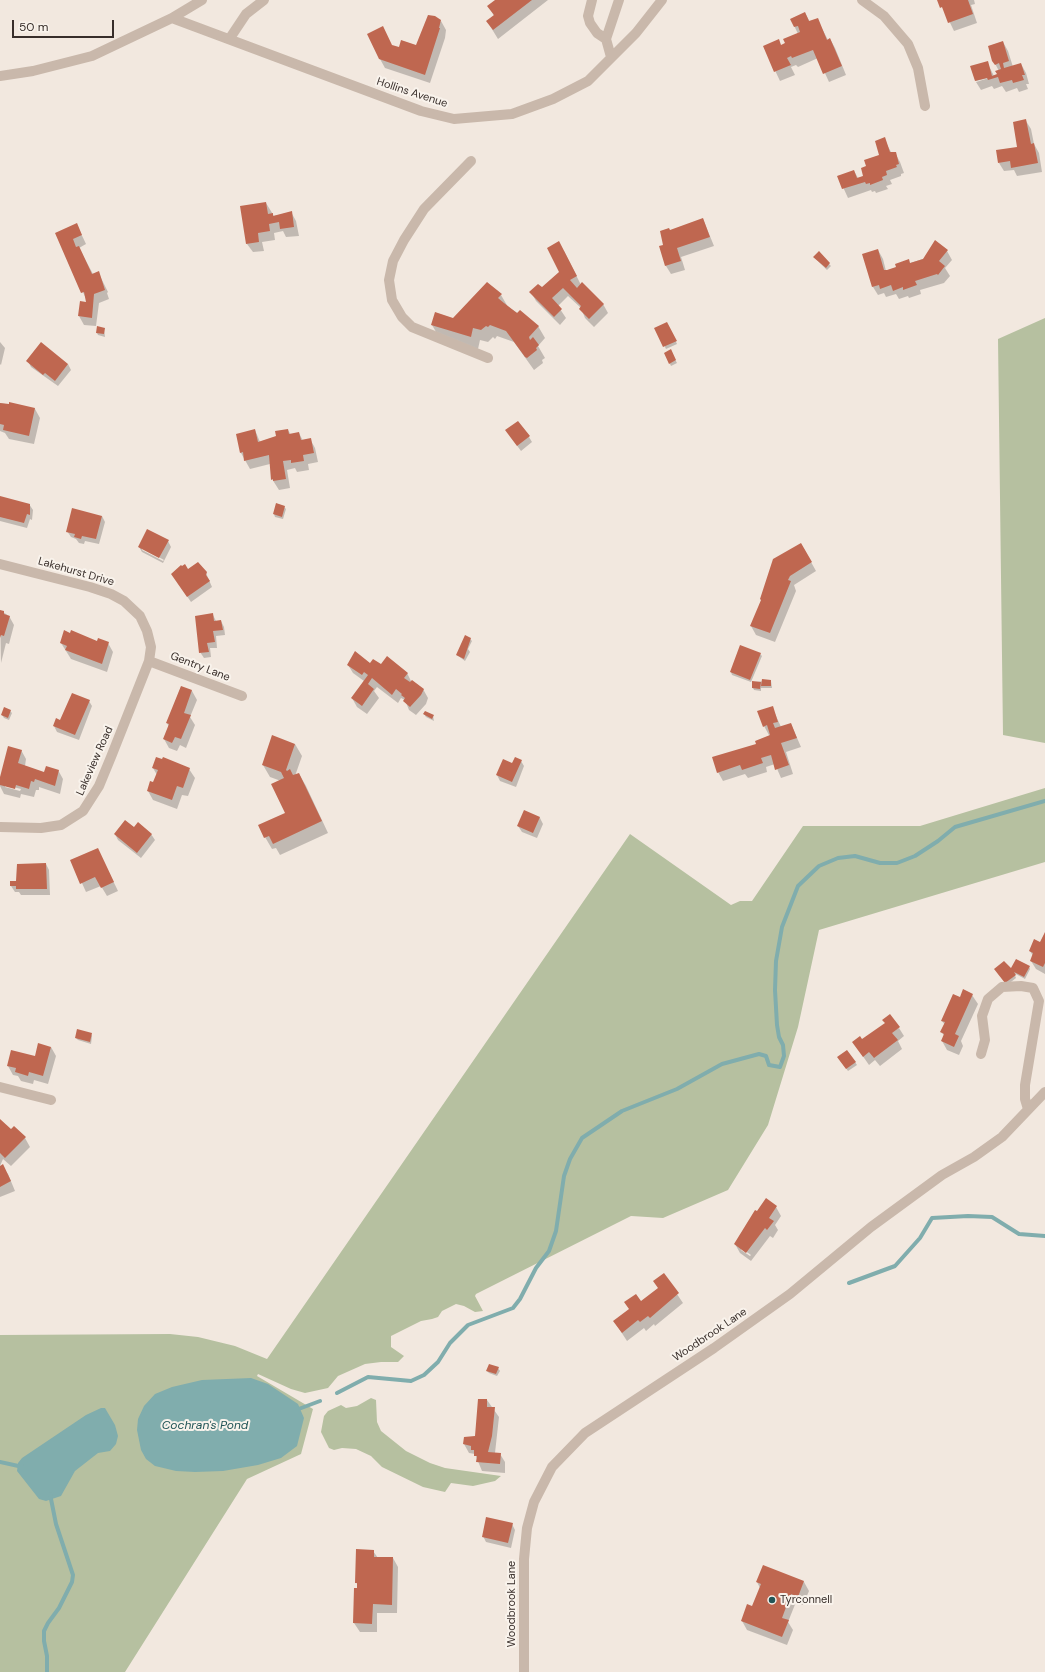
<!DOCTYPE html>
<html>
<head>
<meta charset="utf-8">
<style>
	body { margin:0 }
	#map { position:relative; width:1045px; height:1672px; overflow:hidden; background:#f2e8df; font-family:"DM Sans",sans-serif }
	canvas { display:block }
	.scale { position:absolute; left:12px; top:20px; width:102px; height:18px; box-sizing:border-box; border:2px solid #382e2a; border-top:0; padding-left:5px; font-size:12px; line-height:14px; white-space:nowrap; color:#382e2a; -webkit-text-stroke:3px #f9f3ec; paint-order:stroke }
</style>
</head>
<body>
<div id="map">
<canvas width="1045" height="1672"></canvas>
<div class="scale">50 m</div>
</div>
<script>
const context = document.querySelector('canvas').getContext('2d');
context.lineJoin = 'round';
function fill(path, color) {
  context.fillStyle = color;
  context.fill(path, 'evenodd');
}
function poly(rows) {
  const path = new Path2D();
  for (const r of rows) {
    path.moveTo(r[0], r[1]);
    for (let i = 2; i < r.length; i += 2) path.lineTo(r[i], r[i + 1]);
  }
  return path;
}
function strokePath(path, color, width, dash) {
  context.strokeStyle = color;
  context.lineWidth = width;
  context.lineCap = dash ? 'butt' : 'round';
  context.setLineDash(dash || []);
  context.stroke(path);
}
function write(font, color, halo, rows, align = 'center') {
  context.font = font + ' "DM Sans",sans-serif';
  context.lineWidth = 4;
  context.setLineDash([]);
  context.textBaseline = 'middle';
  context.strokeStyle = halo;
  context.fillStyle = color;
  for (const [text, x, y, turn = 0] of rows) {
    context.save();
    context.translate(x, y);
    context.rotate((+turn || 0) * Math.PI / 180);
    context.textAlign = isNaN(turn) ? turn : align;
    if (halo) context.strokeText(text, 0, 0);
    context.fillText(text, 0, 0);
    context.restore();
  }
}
const green = poly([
	[1045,318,1045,743,1003,735,998,339],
	[1045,788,1045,862,819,930,798,1027,768,1125,728,1190,663,1218,631,1216,476,1294,475,1296,483,1311,475,1312,464,1306,456,1304,442,1311,438,1317,432,1319,421,1321,391,1336,391,1347,404,1356,398,1362,381,1362,365,1364,338,1376,328,1388,305,1393,291,1389,258,1374,257,1376,313,1409,301,1454,247,1479,125,1672,0,1672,0,1335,170,1334,198,1337,235,1346,267,1359,630,834,731,905,740,901,752,901,803,826,920,826],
	[371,1398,376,1400,377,1422,381,1431,406,1451,430,1463,445,1468,501,1476,495,1481,473,1486,451,1483,445,1492,423,1487,382,1467,371,1456,356,1449,342,1448,334,1450,329,1448,321,1432,324,1416,328,1411,341,1405,346,1408,357,1406]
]);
const water = poly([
	[251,1378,268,1384,298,1404,304,1418,297,1446,281,1458,258,1465,223,1471,195,1472,176,1471,155,1466,146,1459,141,1450,137,1430,138,1419,144,1406,155,1394,172,1387,202,1380],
	[101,1408,105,1408,115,1425,118,1436,116,1444,110,1451,98,1453,75,1471,61,1496,46,1501,39,1499,17,1471,18,1463,22,1458,86,1415]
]);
const shadow = poly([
	[497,0,548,0,498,39,487,21,494,16,489,6],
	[939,0,974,0,975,4,971,5,977,23,954,31],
	[805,13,810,22,817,19,828,40,830,39,835,48,846,75,829,82,818,58,798,67,796,65,791,67,795,75,780,81,764,47,781,46,798,34,791,19],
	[441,21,446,30,445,38,430,83,385,68,380,59,392,46,400,49,417,46],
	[1003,42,1008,51,1013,67,1021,64,1026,73,1029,84,1026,84,1028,89,1019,92,1017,88,1006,92,1002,86,994,89,992,86,981,90,976,82,992,77,976,81,971,67,987,62,994,76,998,75,999,71,993,60],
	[1026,121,1031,129,1034,144,1039,153,1042,172,1017,176,1014,170,1004,171,999,163,1019,147],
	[884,139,891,152,895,153,900,162,904,173,901,174,901,176,890,180,892,184,886,186,888,189,876,193,875,191,872,192,871,190,848,198,838,176,854,171,858,178,864,176,868,167,881,155],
	[266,203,274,216,291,212,296,221,299,236,286,237,283,231,274,233,275,240,262,242,264,251,253,252,247,244],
	[703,219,714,246,681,257,685,270,671,274,666,266,660,247,664,246,670,231],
	[77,225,86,244,79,248,93,274,98,272,108,292,107,293,109,299,99,303,96,326,84,325,79,316,87,303,87,301,56,233],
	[878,250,883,259,886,271,947,251,952,260,945,268,950,276,944,283,920,290,921,294,909,298,908,296,899,299,896,294,886,297,884,293,878,295,873,287],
	[564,251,581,285,603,304,608,313,594,327,585,318,581,308,568,296,558,306,566,318,560,325,536,301,531,292,541,289,560,272],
	[814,257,829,264,831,266,827,270],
	[501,295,508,307,538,326,545,338,538,346,545,358,542,360,543,363,534,370,514,342,497,336,495,339,493,337,488,342,480,340,478,349,439,337,432,325,453,319],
	[668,325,677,344,666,349,656,328],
	[104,329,105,337,98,335,97,333],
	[0,342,5,348,1,365,0,364],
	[670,350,677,363,671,366,665,353],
	[28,361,68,364,71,370,58,386,31,367],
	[0,403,35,409,40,418,34,444,9,439,5,433,0,431],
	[255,430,260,442,277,437,288,430,291,435,299,433,303,441,310,439,315,448,318,462,308,464,309,470,297,472,295,468,287,470,290,488,279,490,272,479,270,464,250,469,241,453,237,435],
	[510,436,529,437,532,442,521,451],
	[0,501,29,504,33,510,32,520,30,519,27,528,0,521],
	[277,504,284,507,286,509,283,519,275,517,274,514],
	[102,516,105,522,99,544,85,541,84,544,79,543,76,539,71,537,67,531],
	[168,541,171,547,163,563,142,552,139,547],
	[142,548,164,560,163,561,142,550],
	[801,544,816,571,794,585,796,591,775,642,756,635,751,626],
	[188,570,206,573,212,587,191,602,176,580],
	[0,610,9,616,14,625,9,644,6,643,1,663],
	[213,615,216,621,221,621,224,627,225,635,216,636,217,648,210,648,211,657,204,658,200,652],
	[470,639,472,641,468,649,470,652,465,661,457,655],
	[97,642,108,643,113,652,107,672,71,659,61,643],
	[760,654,762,656,751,682,732,675,731,672],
	[371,664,407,673,411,681,423,689,428,698,426,704,416,715,409,710,405,700,401,698,398,703,377,687,374,691,379,698,367,714,357,707,352,698,364,681,353,673,348,665],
	[771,681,772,688,761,688,761,691,754,690,753,688,753,682],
	[181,687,192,691,197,700,190,717,195,725,186,748,180,745,177,751,169,748,164,739,169,727,167,723],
	[89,701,92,706,79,740,57,732,54,726],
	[772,707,781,727,791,724,801,747,786,752,793,774,781,778,775,764,766,767,767,772,748,778,745,774,723,781,718,772,770,737,764,726],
	[10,711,12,713,9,720,4,718,2,715],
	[424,714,433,716,434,721,426,717],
	[295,744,302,756,295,776,299,774,306,786,328,833,280,855,276,848,272,849,265,837,286,813,281,781,270,777,263,765],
	[21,750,26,759,25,766,45,773,58,770,63,779,60,794,39,787,39,790,36,790,34,797,21,794,20,798,4,794,0,786,0,781],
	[5,785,21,789,20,791,5,787],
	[521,761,524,766,516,787,500,781,497,775],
	[153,768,189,769,195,778,188,796,182,795,177,809,153,800,148,791,154,783,157,775],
	[525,812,540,818,543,824,537,838,522,832,518,826],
	[134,829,151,834,155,840,141,858,118,840,115,834],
	[102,858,118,891,107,896,101,886,86,892,72,861],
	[46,864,49,870,50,895,21,895,19,892,15,892,11,886],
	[1045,935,1045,974,1036,969,1031,961,1033,956,1030,951,1041,944],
	[1029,966,1030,969,1025,979,1014,973,1016,978,1007,985,997,971],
	[972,995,978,1004,961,1041,963,1046,959,1055,947,1050,942,1041,944,1036,942,1032,945,1025,942,1021,960,998],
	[899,1028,904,1036,898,1041,902,1049,880,1066,875,1060,869,1065,853,1042],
	[91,1034,92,1036,91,1044,78,1040,76,1038],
	[51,1047,56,1056,48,1084,34,1080,33,1084,21,1081,18,1076,13,1075,8,1066,35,1057],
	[840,1060,855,1062,857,1065,848,1071],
	[0,1120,11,1130,25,1138,30,1147,11,1166,3,1159,0,1166,8,1174,15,1191,0,1197],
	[776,1207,781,1216,775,1225,778,1230,773,1238,770,1236,751,1261,740,1253,735,1244,757,1213],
	[741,1248,751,1255,750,1256,741,1250],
	[664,1275,683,1303,655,1326,654,1324,646,1331,644,1328,627,1341,614,1321,659,1289],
	[498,1368,500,1371,497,1376,489,1373,487,1371],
	[487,1400,499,1417,495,1453,500,1454,505,1462,505,1473,482,1471,475,1454,469,1453,464,1444,475,1437],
	[512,1524,515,1530,511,1548,486,1542,483,1536],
	[373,1551,378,1558,393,1558,398,1567,397,1613,377,1613,377,1632,360,1632,354,1623,358,1586,356,1582],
	[757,1582,804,1582,809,1591,803,1605,796,1602,788,1622,793,1630,787,1645,747,1630,742,1621,753,1607,760,1588]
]);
const stream = poly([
	[849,1283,895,1266,920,1238,932,1218,968,1216,992,1217,1019,1234,1045,1236],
	[337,1393,368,1377,411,1381,424,1375,438,1362,450,1343,468,1325,513,1308,520,1299,536,1268,549,1251,556,1231,564,1176,570,1159,582,1138,622,1111,677,1089,722,1064,759,1054,766,1056,769,1065,780,1067,784,1056,783,1045,779,1037,777,1025,775,990,776,961,782,927,798,886,819,866,838,858,855,856,880,863,897,863,915,856,938,841,955,827,1045,801],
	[296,1410,320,1401],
	[0,1462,23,1467],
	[47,1672,47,1656,44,1641,44,1631,48,1623,59,1608,72,1582,73,1575,56,1524,50,1494]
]);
const building = poly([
	[495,0,532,0,493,30,486,21,494,15,487,6],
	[937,0,968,0,973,14,948,23,942,7,940,8],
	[805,12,809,21,818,18,827,40,830,38,842,66,823,74,813,50,792,58,791,56,787,58,791,65,774,72,763,46,779,39,781,45,785,43,783,39,800,32,798,26,794,27,790,19],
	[428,15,435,16,441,20,439,28,440,28,425,75,379,59,367,34,383,26,392,45,399,47,401,40,416,45],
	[1003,41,1009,61,1003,63,1004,68,1021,63,1025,75,1022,75,1024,80,1013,83,1012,80,1000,83,998,77,988,80,987,78,975,81,970,66,988,61,992,76,997,74,995,71,1001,69,999,63,995,65,992,61,988,46],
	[1026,119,1031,144,1034,143,1038,163,1011,168,1010,161,998,163,996,150,1017,147,1013,122],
	[885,137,890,152,896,152,899,164,896,165,897,167,886,171,887,175,882,177,883,180,870,185,870,183,866,184,865,182,842,189,837,176,854,170,857,178,863,176,861,168,866,166,864,160,879,155,875,141],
	[266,202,268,214,273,213,273,216,292,211,294,227,280,229,279,222,269,224,270,231,258,233,259,242,246,244,240,206],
	[703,218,710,237,677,248,681,261,665,266,659,246,663,245,660,231,669,228,670,230],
	[77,223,82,235,73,239,76,247,79,246,92,274,99,271,105,290,94,294,92,318,78,316,80,301,86,302,84,292,81,293,55,233],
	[935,240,948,250,939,261,945,266,938,275,937,274,915,281,917,285,903,290,903,287,893,291,891,285,880,289,879,285,872,287,862,254,878,249,884,270,887,270,896,267,895,264,909,259,910,263,923,259],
	[559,241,577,276,570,280,577,288,582,282,604,304,589,319,579,309,581,306,563,288,552,298,562,309,554,317,529,292,538,284,542,287,559,272,547,248],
	[819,251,830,263,826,268,813,257],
	[487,282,502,294,498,298,504,303,517,313,520,310,539,326,529,337,530,340,533,337,539,345,536,348,537,350,527,358,525,357,506,331,490,325,488,327,486,326,481,330,473,328,471,337,431,325,435,312,453,318],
	[667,322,677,341,663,347,654,328],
	[97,326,105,328,104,334,96,333],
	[41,342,68,364,55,381,45,373,43,375,26,361],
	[671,349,676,360,669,364,664,353],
	[9,402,35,408,29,436,3,430,4,425,0,424,0,403,9,404],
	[518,421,530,436,517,446,505,430],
	[255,429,258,442,276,436,275,431,288,429,289,434,299,432,301,440,311,438,314,453,303,455,304,461,291,463,291,460,283,461,286,479,273,481,273,479,271,480,269,455,244,461,243,452,240,453,236,434],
	[0,496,30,504,30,515,27,514,24,523,0,517],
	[276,503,285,506,282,517,273,514],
	[72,508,102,516,96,539,82,536,81,539,74,537,75,534,66,532],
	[147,529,169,540,159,558,138,547],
	[801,543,812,562,790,576,788,580,791,581,770,633,750,626,761,600,760,599,773,559],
	[198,562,207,572,206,575,210,581,187,597,171,574,181,565,182,566,185,564,188,569],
	[0,610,4,611,4,614,10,616,4,636,1,635,0,638],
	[213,613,214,621,221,620,223,630,213,631,215,642,207,643,209,652,199,653,195,616],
	[64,630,70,633,71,630,97,641,98,638,109,642,102,664,65,650,67,646,60,643],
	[465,635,471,638,464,659,456,655],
	[740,645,761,653,750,680,730,672],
	[355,651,370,663,373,659,381,664,387,656,408,673,404,678,410,682,412,680,424,689,421,695,410,707,403,701,405,698,401,695,402,694,396,689,392,695,372,678,368,684,374,689,362,706,351,698,368,675,364,672,362,675,347,665],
	[762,679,771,680,771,686,761,686],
	[752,681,761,682,760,689,752,688],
	[181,686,192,690,184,713,191,715,181,739,175,737,172,743,163,739,169,724,166,723],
	[72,693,90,700,75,735,53,726,56,718,60,720],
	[773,706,778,722,773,723,775,728,791,723,797,738,781,743,789,765,775,770,771,755,761,758,763,763,742,770,740,765,717,773,712,757,756,744,755,741,770,735,767,725,763,727,757,711],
	[4,707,11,710,8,718,1,715],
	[425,711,434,715,432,719,423,714],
	[272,735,295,744,286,770,287,771,290,769,293,775,299,773,322,821,273,844,269,836,264,838,258,825,285,813,271,784,284,778,281,772,262,765],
	[8,746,22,750,18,763,44,772,46,766,59,770,55,786,35,779,34,782,31,781,29,789,16,785,15,789,0,785,0,777],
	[156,757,162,759,163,757,190,768,183,788,177,786,172,800,147,791,150,781,153,782,158,770,152,768],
	[515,757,522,760,512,782,496,775,503,759,512,763],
	[524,810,540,817,533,833,517,826],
	[125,820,134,827,138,822,152,834,137,853,114,834],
	[98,848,114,882,101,888,95,877,80,884,70,860],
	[46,863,47,889,16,889,16,886,10,886,10,881,16,881,17,864],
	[1045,932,1045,963,1043,967,1030,961,1033,953,1029,951,1034,939,1040,942],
	[1016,959,1030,966,1024,977,1014,972,1016,975,1005,983,994,969,1004,961,1011,968],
	[963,989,973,994,955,1034,959,1036,954,1047,941,1041,944,1034,940,1032,945,1022,941,1021,953,994,960,997],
	[890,1014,900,1027,892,1033,898,1040,874,1058,869,1052,863,1057,852,1042,860,1036,862,1039,885,1023,882,1020],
	[77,1029,92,1033,90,1042,75,1038],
	[38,1043,51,1047,43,1076,29,1072,28,1076,15,1072,16,1068,7,1066,11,1050,35,1056],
	[847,1050,856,1062,846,1069,837,1057],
	[0,1119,11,1129,14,1126,26,1137,5,1158,0,1153],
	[3,1164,11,1181,0,1187,0,1166],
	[766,1198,777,1206,769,1218,774,1221,767,1230,765,1228,746,1253,734,1244,755,1210,757,1211],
	[664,1273,679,1293,650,1318,648,1316,640,1322,638,1320,622,1333,613,1321,629,1309,624,1302,636,1294,641,1301,658,1288,653,1281],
	[489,1364,499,1367,496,1374,486,1371],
	[478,1399,487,1399,487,1407,495,1407,492,1436,488,1452,501,1453,500,1464,476,1462,477,1456,474,1456,474,1450,471,1450,471,1446,463,1444,464,1437,475,1436],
	[486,1517,513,1523,508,1543,482,1537],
	[356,1549,374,1550,374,1557,393,1557,392,1605,373,1604,372,1624,353,1623,354,1588,357,1588,357,1583,355,1583],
	[763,1565,804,1581,798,1597,791,1594,782,1618,789,1620,782,1637,741,1621,747,1604,752,1606,761,1584,756,1582]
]);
const minor = poly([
	[592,0,588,16,590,23,597,33,606,39],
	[862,0,884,16,908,44,918,68,925,106],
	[172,18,421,111,454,119,512,114,553,99,588,81,636,33,662,0],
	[230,38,246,14,264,0],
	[611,57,606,39,619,0],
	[0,76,33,71,92,56,172,18,202,0],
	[471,161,424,209,404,240,393,261,389,280,392,300,402,317,412,327,488,358],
	[0,564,90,587,111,594,124,601,140,616,147,631,151,647,149,661,111,757,99,786,83,811,61,825,41,828,0,827],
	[149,661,242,696],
	[981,1054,985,1040,982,1016,988,999,1002,987,1021,986,1033,988,1039,1001,1025,1085,1025,1099,1028,1109],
	[0,1087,51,1100],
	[524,1672,524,1559,527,1528,534,1502,552,1467,585,1433,714,1348,790,1294,871,1227,942,1175,974,1157,1002,1137,1045,1092]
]);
const markers = [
	[772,1600,4,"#225557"]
];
const streetNames = [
	["Hollins Avenue",412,93,18],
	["Lakehurst Drive",76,572,16],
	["Gentry Lane",200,667,21],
	["Lakeview Road",95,761,-66],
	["Woodbrook Lane",710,1335,-34],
	["Woodbrook Lane",512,1604,-90]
];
const poiNames = [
	["Tyrconnell",780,1600]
];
const waterNames = [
	["Cochran's Pond",205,1426]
];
fill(green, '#b6c0a0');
fill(water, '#80adad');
fill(shadow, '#0003');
strokePath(stream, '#80adad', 4);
fill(building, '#bf6750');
strokePath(minor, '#c9b8ab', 10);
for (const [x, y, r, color] of markers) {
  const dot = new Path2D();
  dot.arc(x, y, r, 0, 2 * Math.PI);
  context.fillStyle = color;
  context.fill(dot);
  strokePath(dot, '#f9f3ec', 1.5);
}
write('11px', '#382e2a', '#f9f3ec', streetNames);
write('11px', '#382e2a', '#f9f3ec', poiNames, 'left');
write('italic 12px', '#225557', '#f9f3ec', waterNames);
</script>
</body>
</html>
